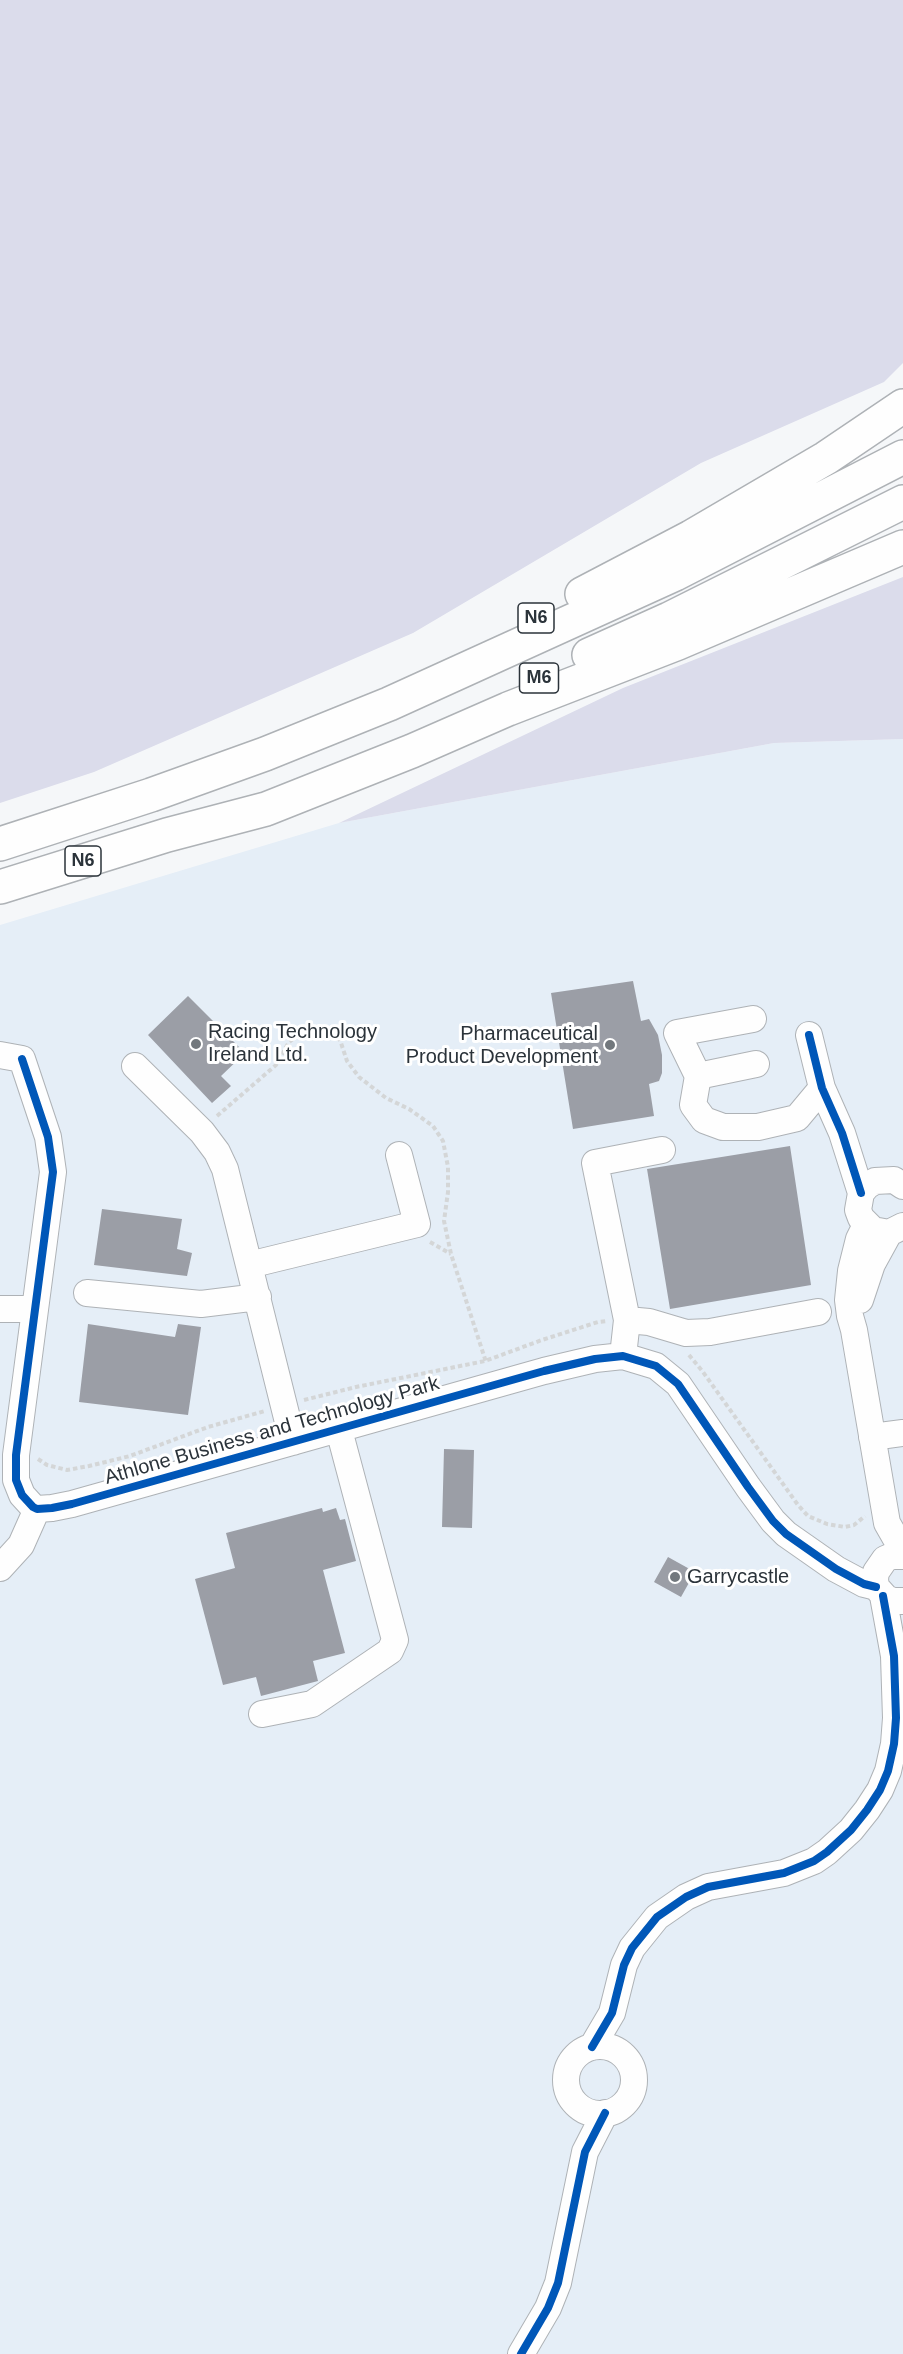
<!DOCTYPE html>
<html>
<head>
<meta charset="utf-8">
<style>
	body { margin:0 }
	canvas { display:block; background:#f5f7f9 }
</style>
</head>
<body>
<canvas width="903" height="2354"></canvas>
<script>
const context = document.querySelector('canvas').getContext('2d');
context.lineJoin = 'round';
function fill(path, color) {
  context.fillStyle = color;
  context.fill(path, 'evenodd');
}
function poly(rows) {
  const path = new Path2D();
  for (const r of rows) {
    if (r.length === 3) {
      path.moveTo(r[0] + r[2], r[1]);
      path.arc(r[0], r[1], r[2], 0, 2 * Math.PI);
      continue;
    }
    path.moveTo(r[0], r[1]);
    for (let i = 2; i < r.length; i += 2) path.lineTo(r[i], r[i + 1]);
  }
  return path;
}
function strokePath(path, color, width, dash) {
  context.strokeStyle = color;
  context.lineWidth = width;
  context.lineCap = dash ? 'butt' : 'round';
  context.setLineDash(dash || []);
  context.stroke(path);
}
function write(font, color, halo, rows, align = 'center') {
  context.font = font + ' Arial,sans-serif';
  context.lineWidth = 6;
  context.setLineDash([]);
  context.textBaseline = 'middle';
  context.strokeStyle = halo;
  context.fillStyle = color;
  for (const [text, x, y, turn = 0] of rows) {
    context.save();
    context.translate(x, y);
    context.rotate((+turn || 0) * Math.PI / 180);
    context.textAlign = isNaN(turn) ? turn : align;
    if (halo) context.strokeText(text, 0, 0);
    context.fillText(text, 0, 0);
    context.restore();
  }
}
const built = poly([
	[903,739,903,2354,0,2354,0,925,339,823,774,743]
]);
const green = poly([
	[0,0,903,0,903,363,884,382,701,463,413,633,94,772,0,803],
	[903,577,903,739,774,743,339,823,623,688]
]);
const building = poly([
	[633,981,641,1021,649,1019,658,1035,662,1055,662,1073,659,1081,649,1084,654,1116,573,1129,551,993],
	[188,996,245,1053,221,1076,231,1086,212,1103,148,1035],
	[790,1146,811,1285,670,1309,647,1169],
	[102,1209,182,1219,177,1249,192,1253,187,1276,94,1265],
	[88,1324,175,1337,178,1324,201,1327,188,1415,79,1402],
	[444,1449,474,1450,472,1528,442,1527],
	[322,1508,323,1512,336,1508,340,1520,345,1519,356,1561,323,1570,345,1653,313,1661,318,1681,261,1696,256,1677,223,1685,195,1579,235,1568,226,1533],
	[668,1557,695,1572,681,1597,654,1582]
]);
const path = poly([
	[217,1116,276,1065,289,1042,302,1032,327,1032,340,1040,347,1061,359,1077,386,1098,409,1109,433,1126,443,1141,448,1167,448,1192,444,1221,451,1254,486,1362],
	[430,1242,451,1254],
	[689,1355,703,1372,798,1505,808,1516,827,1524,845,1527,854,1525,865,1516],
	[304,1400,356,1387,485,1361,542,1340,598,1322,607,1321],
	[38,1459,47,1465,67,1470,89,1466,130,1456,208,1427,265,1411]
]);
const minor = poly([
	[753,1019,677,1033,698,1076,693,1105,704,1120,723,1127,758,1127,797,1118,822,1088],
	[809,1035,822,1088,842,1133,861,1193],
	[0,1055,22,1059,48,1137,53,1172,16,1455,16,1480,22,1495,33,1507,37,1509,52,1508,72,1504,544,1371,595,1359,623,1356,656,1366,678,1384,748,1487,773,1521,786,1534,836,1569,864,1584,876,1587],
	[135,1066,202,1132,217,1152,225,1169,293,1442],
	[698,1076,756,1064],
	[903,1186,894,1180,875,1181,867,1186,861,1193,858,1210,861,1218,873,1230,889,1233,903,1226],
	[866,1225,859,1239,851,1271,848,1300,850,1316,854,1330,887,1523,903,1551],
	[249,1265,417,1224,399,1155],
	[87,1293,201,1304,258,1297],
	[860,1300,872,1264,889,1233],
	[0,1309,35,1309],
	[627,1320,649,1322,686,1333,710,1332,818,1312],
	[623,1356,627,1320,595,1163,662,1150],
	[872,1437,903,1433],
	[903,1556,892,1556,885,1559,876,1572,875,1579,876,1587,886,1598,893,1601,903,1601],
	[0,1568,21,1545,37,1509],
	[262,1714,312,1704,390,1651,395,1640,339,1430],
	[600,2080,34],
	[592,2047,612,2013,624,1965,632,1948,657,1917,686,1897,708,1887,784,1873,814,1861,827,1852,851,1830,867,1810,880,1790,888,1771,894,1744,896,1718,894,1656,883,1596],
	[521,2354,548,2308,558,2283,585,2152,605,2113]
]);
const highway = poly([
	[582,594,691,537,826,458,903,406],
	[589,655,669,619,903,502],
	[0,844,151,795,265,754,389,704,675,574,903,457],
	[0,887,167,835,266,809,412,751,508,709,678,643,903,547]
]);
const cycleway = poly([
	[809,1035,822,1088,842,1133,861,1193],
	[22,1059,48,1137,53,1172,16,1455,16,1480,22,1495,33,1507,37,1509,52,1508,72,1504,544,1371,595,1359,623,1356,656,1366,678,1384,748,1487,773,1521,786,1534,836,1569,864,1584,876,1587],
	[592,2047,612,2013,624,1965,632,1948,657,1917,686,1897,708,1887,784,1873,814,1861,827,1852,851,1830,867,1810,880,1790,888,1771,894,1744,896,1718,894,1656,883,1596],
	[521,2354,548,2308,558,2283,585,2152,605,2113]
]);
const markers = [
	[196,1044,6,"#72787d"],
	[610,1045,6,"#72787d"],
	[675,1577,6,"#72787d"]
];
const shields = [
	[536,618,36],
	[539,678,39],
	[83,861,36]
];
const shieldNames = [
	["N6",536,618],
	["M6",539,678],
	["N6",83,861]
];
const poiNames = [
	["Racing Technology",208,1032],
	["Ireland Ltd.",208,1055],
	["Pharmaceutical",598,1034,"right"],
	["Product Development",598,1057,"right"],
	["Garrycastle",687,1577]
];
const streetNames = [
	["Athlone Business and Technology Park",272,1431,-16]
];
fill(built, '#e5eef7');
fill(green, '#dbdceb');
fill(building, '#9b9ea6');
strokePath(minor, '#aeb2b6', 28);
strokePath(highway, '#aeb2b6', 36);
strokePath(path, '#d4d6d7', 4, [4.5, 3]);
strokePath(minor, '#fefefe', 26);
strokePath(highway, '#fefefe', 33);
strokePath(cycleway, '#0057b8', 8);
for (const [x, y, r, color] of markers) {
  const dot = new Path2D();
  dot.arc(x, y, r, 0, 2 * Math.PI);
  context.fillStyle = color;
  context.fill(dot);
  strokePath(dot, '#fff', 2);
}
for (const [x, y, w] of shields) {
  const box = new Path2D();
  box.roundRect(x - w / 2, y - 15, w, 30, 4.5);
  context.fillStyle = '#fff';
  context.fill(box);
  strokePath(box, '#2b333a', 1.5);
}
write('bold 18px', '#2b333a', null, shieldNames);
write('20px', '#2b333a', '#fff', poiNames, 'left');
write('20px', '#2b333a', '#fff', streetNames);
</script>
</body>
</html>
